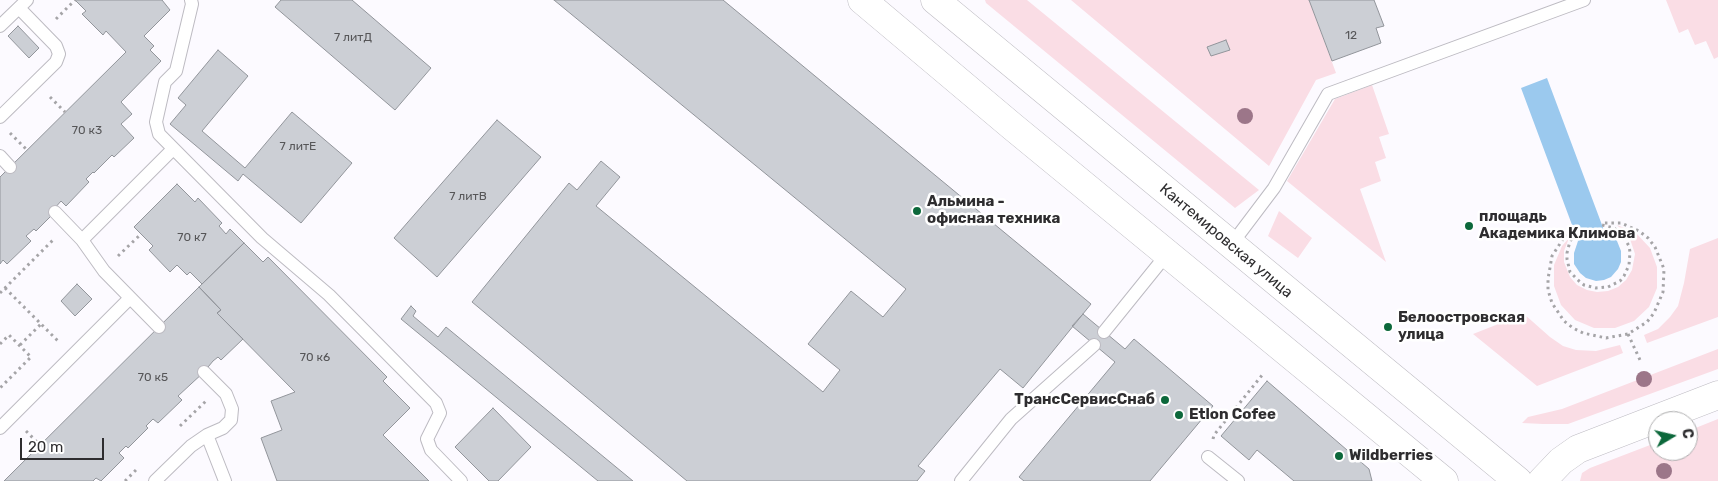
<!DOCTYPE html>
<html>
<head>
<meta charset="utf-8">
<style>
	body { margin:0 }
	#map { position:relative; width:1718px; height:481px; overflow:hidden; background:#fcfaff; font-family:Rubik,sans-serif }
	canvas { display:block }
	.north { position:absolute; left:1648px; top:411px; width:50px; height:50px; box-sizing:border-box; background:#fff; border:1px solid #ababac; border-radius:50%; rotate:81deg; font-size:14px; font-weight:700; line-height:20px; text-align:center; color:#2e2d2f }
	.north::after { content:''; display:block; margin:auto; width:18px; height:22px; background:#0c683b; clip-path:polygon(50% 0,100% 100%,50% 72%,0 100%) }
	.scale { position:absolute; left:20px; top:438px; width:84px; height:22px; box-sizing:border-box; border:2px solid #2e2d2f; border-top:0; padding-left:6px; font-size:15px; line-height:18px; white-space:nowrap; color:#2e2d2f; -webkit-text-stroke:4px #fff; paint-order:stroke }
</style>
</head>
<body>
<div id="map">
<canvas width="1718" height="481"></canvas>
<div class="north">С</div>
<div class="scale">20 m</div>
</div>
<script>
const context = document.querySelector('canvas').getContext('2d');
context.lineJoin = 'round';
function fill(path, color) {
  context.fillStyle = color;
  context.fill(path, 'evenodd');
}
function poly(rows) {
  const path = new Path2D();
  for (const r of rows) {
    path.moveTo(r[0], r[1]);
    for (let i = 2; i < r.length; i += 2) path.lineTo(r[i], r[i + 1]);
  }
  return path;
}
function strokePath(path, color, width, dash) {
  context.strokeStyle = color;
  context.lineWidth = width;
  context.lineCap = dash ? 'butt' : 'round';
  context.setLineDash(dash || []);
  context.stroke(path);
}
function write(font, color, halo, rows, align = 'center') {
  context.font = font + ' Rubik,sans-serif';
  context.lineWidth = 5;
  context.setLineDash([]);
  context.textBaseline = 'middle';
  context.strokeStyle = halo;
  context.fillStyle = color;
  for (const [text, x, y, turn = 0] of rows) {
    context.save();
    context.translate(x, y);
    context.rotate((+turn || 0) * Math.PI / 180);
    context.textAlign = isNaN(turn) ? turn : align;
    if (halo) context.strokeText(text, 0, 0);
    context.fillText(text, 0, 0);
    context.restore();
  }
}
const green = poly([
	[985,0,1027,0,1259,190,1235,208,986,3],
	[1071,0,1309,0,1336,73,1316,80,1269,166],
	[1666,0,1718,0,1718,57,1714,59,1706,41,1695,45,1688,29,1679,33],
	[1372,85,1389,134,1379,137,1386,158,1375,162,1381,181,1360,189,1386,262,1287,181,1335,99],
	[1279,211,1312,238,1298,258,1268,236],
	[1617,225,1636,233,1650,248,1657,267,1657,288,1649,307,1634,321,1615,328,1594,328,1575,320,1561,305,1554,286,1554,265,1562,246,1569,238,1564,251,1564,262,1570,277,1577,285,1587,290,1597,292,1608,291,1618,287,1626,280,1632,270,1635,254,1630,239],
	[1718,238,1718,317,1647,343,1644,335,1658,329,1670,317,1678,306,1684,283,1690,249],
	[1524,314,1550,337,1563,346,1576,350,1596,351,1620,345,1623,353,1537,386,1473,334],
	[1718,349,1718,369,1568,424,1543,424,1522,423,1528,417,1562,409],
	[1718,419,1718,481,1580,481,1582,473,1590,468,1658,442,1658,451,1688,451,1688,431]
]);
const water = poly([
	[1547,78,1605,233,1617,241,1621,251,1621,262,1618,269,1611,277,1604,280,1596,281,1586,278,1580,273,1574,264,1574,253,1578,241,1521,88]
]);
const building = poly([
	[75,0,162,0,170,10,144,36,154,46,150,50,161,61,121,102,132,114,121,124,134,138,114,157,112,155,94,173,93,172,86,179,89,182,66,206,61,201,54,209,56,211,36,231,34,229,26,236,31,241,7,264,3,260,0,264,0,177,126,52,106,31,103,35,82,14,86,11,75,0],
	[281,0,352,0,431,68,395,110,275,7,281,0],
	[554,0,723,0,1091,304,1023,388,1000,369,918,466,925,471,917,481,687,481,472,302,569,183,577,190,601,161,620,177,596,206,823,392,840,370,808,344,851,291,883,317,906,289,554,0],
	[1309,0,1374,0,1384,26,1376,28,1381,43,1332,61,1309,0],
	[18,26,39,48,29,58,8,36,18,26],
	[1226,40,1230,50,1211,56,1207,47,1226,40],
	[218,50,248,76,202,131,245,168,292,112,352,163,301,223,243,174,238,181,170,124,186,105,178,98,218,50],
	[497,120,541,157,437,277,394,238,497,120],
	[177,184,195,202,198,198,222,223,219,226,226,234,230,229,244,243,202,284,190,272,187,275,177,265,170,272,149,250,153,246,134,227,177,184],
	[244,243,263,262,268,257,387,377,383,381,410,408,383,435,429,481,277,481,261,438,282,430,271,401,295,392,217,313,221,310,199,287,244,243],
	[77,284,92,299,75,316,61,301,77,284],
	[199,287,221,310,217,313,243,339,221,360,218,357,213,361,204,372,178,396,182,400,158,423,153,419,146,426,148,428,128,448,126,446,119,453,124,458,101,481,96,478,93,481,4,481,199,287],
	[411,306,416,311,413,316,438,337,446,327,633,481,598,481,401,319,411,306],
	[1083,314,1125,349,1134,339,1213,406,1150,481,1024,481,1019,477,1115,362,1072,326,1083,314],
	[1267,381,1369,469,1372,481,1294,481,1257,450,1249,460,1221,436,1267,381],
	[493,408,531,447,498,481,489,481,455,447,493,408]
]);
const path = poly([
	[56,19,75,0],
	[50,97,65,112],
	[10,133,27,150],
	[1574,231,1563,239,1552,256,1548,279,1548,290,1552,303,1564,321,1573,328,1583,333,1606,338,1628,334,1647,322,1654,313,1663,292,1664,269,1655,247,1648,238,1639,231,1621,223,1601,223],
	[1576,234,1570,241,1567,253,1567,259,1570,272,1579,281,1584,285,1596,288,1608,287,1620,281,1624,276,1629,265,1630,252,1629,246,1623,236,1614,228,1602,225],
	[118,256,141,234],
	[5,288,59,342],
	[0,293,54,239],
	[1628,334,1640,360],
	[0,344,9,335,31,357,0,388],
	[20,345,41,324],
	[180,426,206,401],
	[26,431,40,445],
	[1213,439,1214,435,1263,374],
	[125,481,137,469]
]);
const service = poly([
	[191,0,192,4,176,71,165,82,156,122,159,134,262,238,329,295,436,403,440,413,427,439,431,450,461,481],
	[0,26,27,0],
	[0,117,56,62,59,54,56,46,19,8],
	[0,156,10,167],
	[55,212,82,240,104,271,159,327],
	[82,240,173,149],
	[1231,245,1274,188,1328,94,1584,0],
	[1104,332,1167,254],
	[0,428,130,298],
	[207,435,225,481],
	[1208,457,1238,481],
	[155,481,191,446,207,435,223,428,231,420,232,409,226,394,204,372],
	[961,481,1011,419,1094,345]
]);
const secondary = poly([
	[1542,481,1561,461,1578,449,1718,395]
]);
const primary = poly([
	[862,0,1013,127,1444,481],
	[935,0,1518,481]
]);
const trees = [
	[1245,116],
	[1644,379],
	[1664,471]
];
const markers = [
	[917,211,5,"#0c683b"],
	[1469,226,5,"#0c683b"],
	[1388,327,5,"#0c683b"],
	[1165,400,5,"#0c683b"],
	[1179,415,5,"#0c683b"],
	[1339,456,5,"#0c683b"]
];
const numberNames = [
	["12",1351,36],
	["7 литД",353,38],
	["70 к3",87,131],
	["7 литЕ",298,147],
	["7 литВ",468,197],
	["70 к7",192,238],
	["70 к6",315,358],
	["70 к5",153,378]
];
const poiNames = [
	["Альмина -",927,202],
	["офисная техника",927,219],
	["площадь",1479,217],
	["Академика Климова",1479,234],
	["Белоостровская",1398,318],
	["улица",1398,335],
	["ТрансСервисСнаб",1155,400,"right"],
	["Etlon Cofee",1189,415],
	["Wildberries",1349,456]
];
const streetNames = [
	["Кантемировская улица",1226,241,40]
];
fill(green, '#fadde5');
fill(water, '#9bc9ee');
fill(building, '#cccfd5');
strokePath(building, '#92959b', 1);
strokePath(service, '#bdbbc2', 14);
strokePath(secondary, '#bdbbc2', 29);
strokePath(primary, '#bdbbc2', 29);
strokePath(path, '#a5a4a7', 3, [2.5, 4]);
strokePath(service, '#fff', 12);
strokePath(secondary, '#fff', 28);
strokePath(primary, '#fff', 28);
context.fillStyle = '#9c7689';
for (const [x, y] of trees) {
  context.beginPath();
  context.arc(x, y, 8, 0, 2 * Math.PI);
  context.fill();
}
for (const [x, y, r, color] of markers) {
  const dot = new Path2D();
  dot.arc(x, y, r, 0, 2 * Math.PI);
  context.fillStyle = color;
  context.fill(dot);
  strokePath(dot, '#fff', 2);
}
write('12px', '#565658', null, numberNames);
write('bold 15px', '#2e2d2f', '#fff', poiNames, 'left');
write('15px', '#2e2d2f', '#fff', streetNames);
</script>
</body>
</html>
